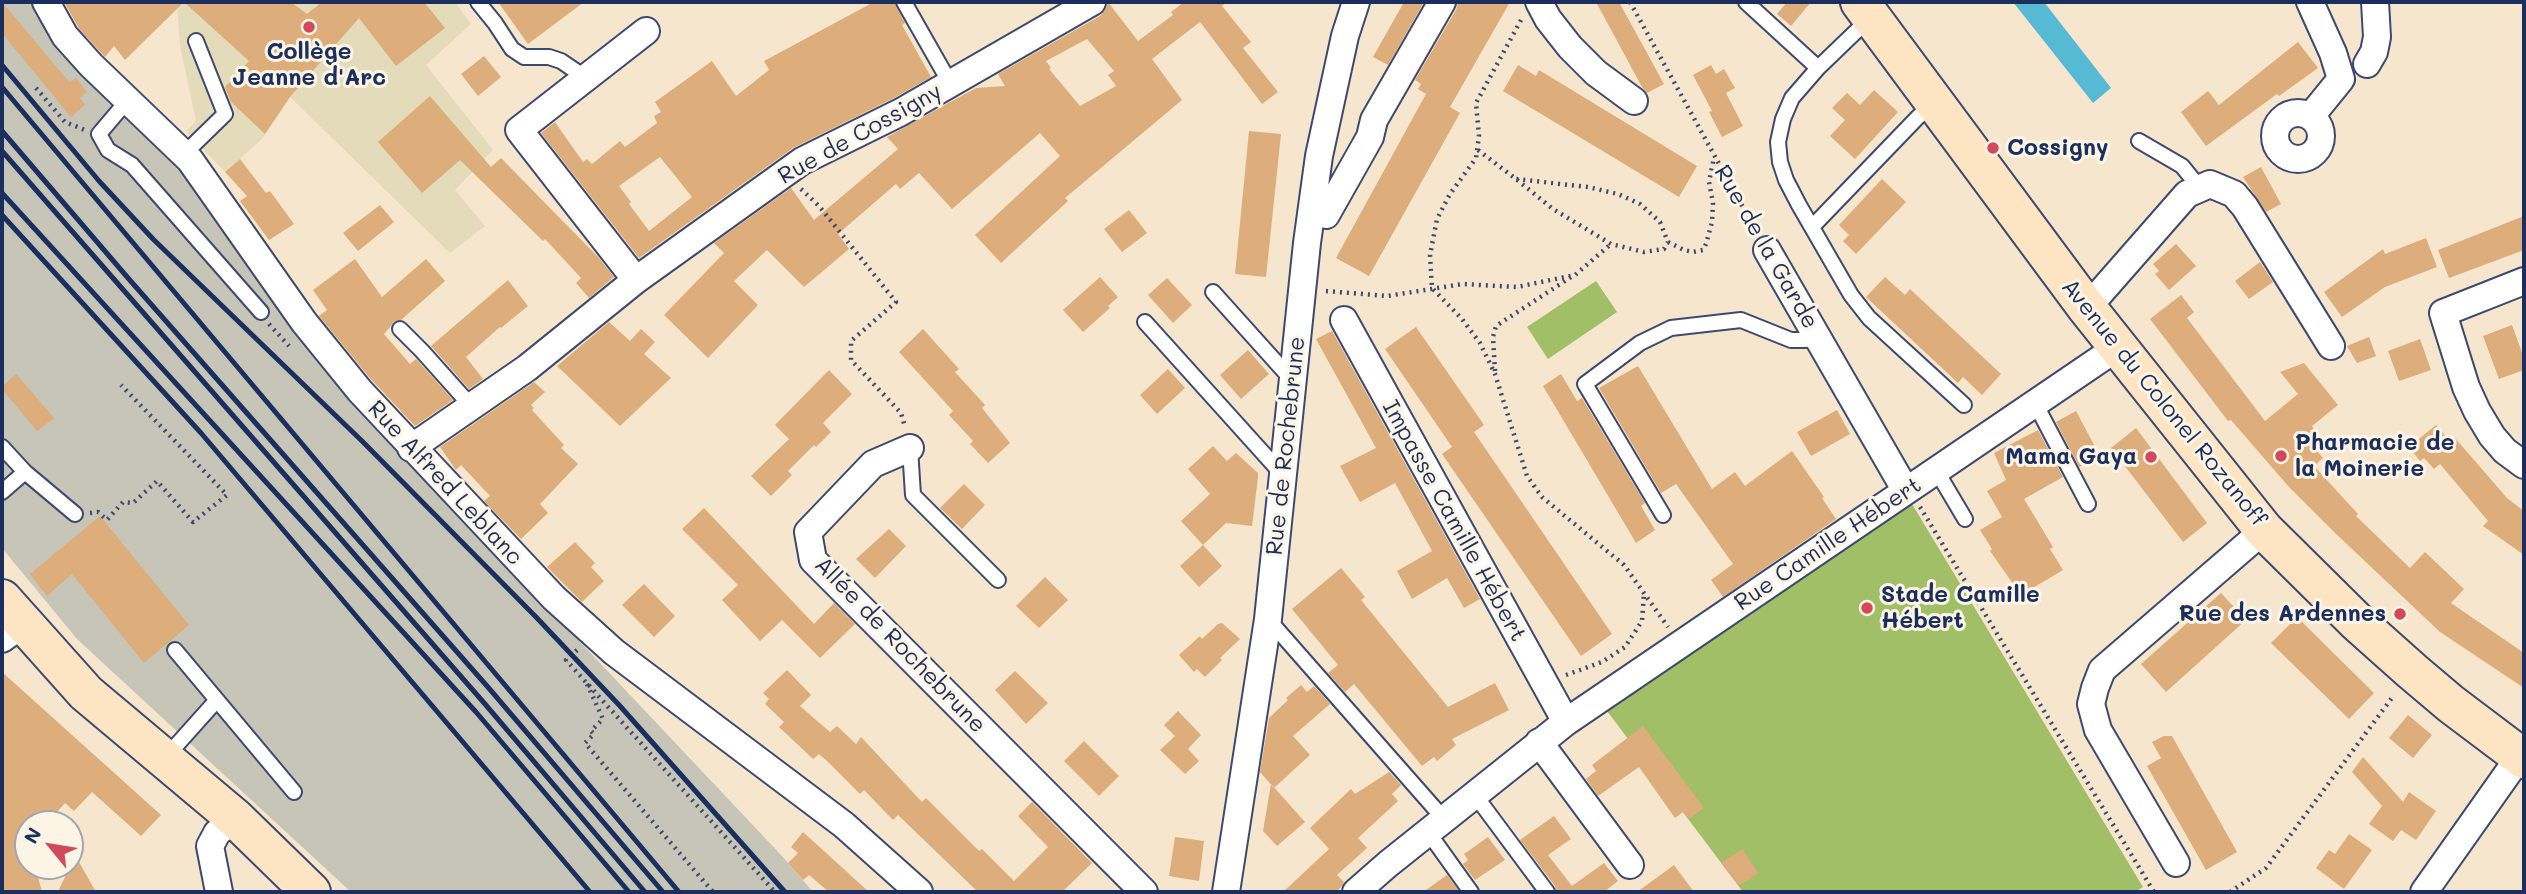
<!DOCTYPE html>
<html>
<head>
<meta charset="utf-8">
<style>
	body { margin:0 }
	#map { position:relative; width:2526px; height:894px; overflow:hidden; background:#f7e6ce; font-family:Mali,sans-serif }
	canvas { display:block }
	.frame { position:absolute; inset:0; border:4px solid #1b2f5e; pointer-events:none }
	.north { position:absolute; left:14px; top:810px; width:70px; height:70px; box-sizing:border-box; background:#fcf5e5; border:2px solid #a2a6af; border-radius:50%; rotate:300deg; font-size:19px; font-weight:700; line-height:28px; text-align:center; color:#1b2f5e }
	.north::after { content:''; display:block; margin:auto; width:24px; height:32px; background:#d1495b; clip-path:polygon(50% 0,100% 100%,50% 72%,0 100%) }
</style>
</head>
<body>
<div id="map">
<canvas width="2526" height="894"></canvas>
<div class="frame"></div>
<div class="north">N</div>
</div>
<script>
const context = document.querySelector('canvas').getContext('2d');
context.lineJoin = 'round';
function fill(path, color) {
  context.fillStyle = color;
  context.fill(path, 'evenodd');
}
function poly(rows) {
  const path = new Path2D();
  for (const r of rows) {
    if (r.length === 3) {
      path.moveTo(r[0] + r[2], r[1]);
      path.arc(r[0], r[1], r[2], 0, 2 * Math.PI);
      continue;
    }
    path.moveTo(r[0], r[1]);
    for (let i = 2; i < r.length; i += 2) path.lineTo(r[i], r[i + 1]);
  }
  return path;
}
function strokePath(path, color, width, dash) {
  context.strokeStyle = color;
  context.lineWidth = width;
  context.lineCap = dash ? 'butt' : 'round';
  context.setLineDash(dash || []);
  context.stroke(path);
}
function write(font, color, halo, rows, align = 'center') {
  context.font = font + ' Mali,sans-serif';
  context.lineWidth = 6;
  context.setLineDash([]);
  context.textBaseline = 'middle';
  context.strokeStyle = halo;
  context.fillStyle = color;
  for (const [text, x, y, turn = 0] of rows) {
    context.save();
    context.translate(x, y);
    context.rotate((+turn || 0) * Math.PI / 180);
    context.textAlign = isNaN(turn) ? turn : align;
    if (halo) context.strokeText(text, 0, 0);
    context.fillText(text, 0, 0);
    context.restore();
  }
}
const built = poly([
	[177,2,455,2,471,24,426,65,493,150,455,190,485,226,450,253,290,97,262,139,225,172,186,131,196,121,180,46]
]);
const industrial = poly([
	[2,2,32,2,35,13,66,59,158,145,195,188,398,449,782,856,813,892,351,892,77,639,2,548]
]);
const green = poly([
	[1596,281,1617,312,1548,359,1527,327],
	[1912,504,2143,887,2135,892,1743,892,1607,711]
]);
const water = poly([
	[2013,2,2044,2,2111,88,2093,103]
]);
const building = poly([
	[2,2,64,76,70,82,76,78,87,92,80,98,85,105,71,117,2,33],
	[64,2,291,2,307,14,322,2,424,2,445,28,396,66,359,18,290,97,265,134,231,102,225,87,249,61,184,2,125,60,114,46,105,57,80,30],
	[498,2,584,2,528,44],
	[874,2,894,2,905,23,902,25,931,77,894,98,793,148,639,258,541,133,555,122,583,162,587,159,592,164,620,141,625,147,657,123,654,116,661,112,655,102,712,61,736,96,769,70,764,61],
	[660,157,692,197,649,231,629,204,631,202,619,186],
	[1108,2,1138,41,1173,15,1171,12,1184,2,1227,2,1222,6,1251,42,1243,48,1278,92,1262,104,1200,22,1152,59,1182,100,1065,198,1068,201,1001,263,975,235,1060,156,1040,133,952,209,919,173,900,189,896,184,838,234,849,249,804,287,767,250,734,281,758,305,708,358,664,315,724,253,714,243,791,188,814,220,898,149,887,137,976,88,1005,86,998,74,1100,16,1105,10],
	[1087,39,1114,71,1108,75,1116,86,1080,106,1049,69,1051,68,1046,61],
	[1404,2,1424,2,1388,65,1373,57],
	[1458,2,1510,2,1450,107,1460,113,1369,276,1336,258,1426,94,1418,89,1421,84,1415,80,1456,10],
	[1596,2,1619,2,1664,84,1647,93,1642,87],
	[1787,2,1811,2,1791,26,1777,14],
	[2298,42,2318,68,2279,96,2277,94,2206,146,2181,112,2208,91,2219,105],
	[484,56,501,77,478,96,461,74],
	[1518,65,1536,76,1539,70,1697,166,1679,197,1503,91],
	[1711,65,1716,74,1724,69,1735,88,1726,93,1743,126,1722,137,1709,112,1712,111,1693,75],
	[1874,90,1898,112,1855,159,1830,136,1845,120,1832,108,1847,93,1860,105],
	[430,96,491,167,501,158,599,258,614,277,589,298,576,283,581,278,545,239,543,241,460,160,422,193,378,142],
	[1249,131,1281,134,1266,277,1235,274],
	[240,159,266,193,270,191,294,224,269,240,240,201,247,196,225,172],
	[2261,167,2281,204,2266,212,2243,177],
	[1882,179,1906,202,1856,254,1843,241,1849,235,1839,225],
	[380,205,394,222,358,251,343,233],
	[1129,210,1147,233,1122,252,1104,229],
	[2524,216,2524,250,2449,278,2438,250],
	[2426,238,2437,267,2385,287,2342,317,2324,292,2383,249,2385,254],
	[2176,244,2196,266,2169,290,2155,274,2159,271,2153,264],
	[355,259,382,297,426,259,445,281,401,320,394,322,384,334,410,364,416,359,453,400,415,426,370,378,319,316,327,310,313,290],
	[2260,262,2273,282,2249,299,2235,281],
	[1100,277,1118,297,1108,306,1110,308,1083,332,1063,310],
	[1885,277,1905,295,1910,289,2001,374,1982,395,1963,377,1958,383,1866,297],
	[1167,278,1192,305,1173,323,1148,295],
	[508,280,528,306,501,328,500,327,466,357,483,379,469,389,431,346],
	[2181,295,2194,312,2187,318,2265,421,2298,394,2280,372,2304,363,2338,405,2312,426,2314,429,2305,437,2323,458,2314,466,2358,514,2356,516,2410,568,2425,552,2464,589,2451,603,2524,653,2524,688,2440,632,2334,532,2289,487,2231,420,2228,421,2150,319],
	[609,322,630,341,641,329,655,342,644,354,671,378,620,426,557,366],
	[2512,325,2524,358,2524,370,2499,379,2483,336],
	[1416,327,1484,425,1474,432,1612,634,1581,656,1442,454,1452,447,1385,349],
	[923,329,959,369,955,372,985,405,982,408,1010,443,988,463,970,444,973,441,949,415,953,411,899,352],
	[1332,331,1480,599,1464,608,1447,578,1412,599,1397,571,1432,551,1395,483,1360,502,1340,466,1376,448,1316,339],
	[2369,337,2376,356,2357,363,2347,346],
	[2420,339,2431,370,2399,381,2388,351],
	[1248,350,1269,374,1241,399,1220,375],
	[1638,366,1712,489,1735,472,1745,486,1792,451,1824,497,1822,498,1836,519,1723,597,1711,580,1733,564,1676,484,1661,493,1599,388],
	[1168,369,1185,388,1157,414,1140,395],
	[829,370,852,394,823,423,831,432,816,447,814,445,788,471,792,475,771,496,751,476,789,439,775,425],
	[16,374,54,418,37,431,2,389,2,387],
	[1561,374,1577,401,1582,398,1645,503,1641,506,1655,530,1636,543,1543,386],
	[534,382,545,392,531,405,534,408,532,410,564,445,561,448,578,464,540,504,548,513,521,539,484,501,490,496,461,465,456,470,440,447],
	[1837,410,1850,434,1811,456,1797,432],
	[2076,411,2100,456,2079,467,2056,422],
	[2436,425,2451,442,2455,438,2507,498,2524,511,2524,555,2483,526,2488,521,2440,464,2434,469,2424,458,2420,461,2409,447],
	[2136,428,2207,523,2183,542,2111,448],
	[2038,430,2063,477,2024,499,2053,547,2050,549,2063,570,2021,595,1990,551,1992,549,1980,530,2002,517,1987,491,2006,480,1994,453],
	[1213,446,1227,461,1236,453,1258,473,1258,477,1252,526,1226,523,1203,545,1181,521,1210,494,1188,469],
	[964,484,985,505,962,529,940,508],
	[704,508,814,624,834,603,855,624,820,658,782,620,760,641,722,600,738,585,682,529],
	[100,516,189,625,144,663,72,574,47,596,30,574],
	[889,529,906,546,875,578,856,559],
	[575,542,595,563,591,567,604,581,582,602,547,567],
	[1203,545,1222,566,1199,587,1180,566],
	[1341,568,1365,597,1361,600,1448,707,1495,683,1509,710,1452,739,1456,745,1437,761,1434,757,1422,766,1354,684,1345,692,1328,673,1338,665,1292,609],
	[1045,577,1068,600,1039,628,1016,606],
	[644,584,675,616,654,637,622,605],
	[2221,593,2246,620,2166,692,2141,664],
	[2297,617,2374,693,2349,719,2271,643],
	[1222,623,1240,639,1220,658,1222,660,1205,677,1197,669,1194,672,1179,655,1200,636,1202,639,1218,624],
	[787,670,811,695,800,706,830,732,837,726,856,744,861,737,922,802,926,798,979,851,982,849,1014,881,1048,847,1018,816,1032,802,1092,863,1062,892,978,892,898,815,893,820,864,790,860,794,827,761,819,754,813,759,779,727,784,722,765,704,769,699,763,693],
	[1015,671,1048,703,1026,724,995,690],
	[2,672,161,815,141,836,92,792,74,811,65,803,46,824,28,824,28,866,35,866,42,892,2,892],
	[1301,685,1307,692,1314,686,1330,704,1293,736,1310,755,1274,788,1260,772,1269,718,1288,700,1286,698],
	[1178,711,1201,735,1188,749,1199,761,1185,774,1160,750,1175,736,1164,725],
	[2408,715,2432,735,2413,758,2389,738],
	[1643,726,1704,808,1689,819,1683,812,1675,818,1639,767,1598,796,1586,779,1596,771,1592,765],
	[2164,736,2172,736,2237,852,2206,870,2147,766,2161,758,2152,742],
	[1084,741,1119,776,1099,796,1064,761],
	[2363,757,2403,802,2409,792,2436,811,2416,840,2401,830,2393,841,2369,824,2382,806,2352,772],
	[1389,772,1401,785,1392,794,1398,801,1358,838,1367,848,1337,875,1344,882,1342,886,1336,892,1283,892,1329,849,1310,828,1351,789,1355,794],
	[1271,784,1305,822,1277,846,1263,831],
	[1554,816,1571,839,1548,855,1572,886,1604,863,1618,881,1604,892,1556,892,1555,886,1520,840],
	[803,832,824,851,869,892,829,892,809,875,803,880,788,863,798,853,791,847],
	[2349,834,2372,850,2344,889,2316,868,2329,850,2335,854],
	[1175,837,1204,841,1199,881,1169,876],
	[1488,837,1505,860,1475,880,1463,864,1468,860,1464,854],
	[1743,849,1758,873,1739,886,1721,863],
	[75,855,96,892,58,892],
	[1674,865,1694,892,1637,892,1659,876],
	[1447,875,1459,891,1423,892]
]);
const path = poly([
	[1630,2,1756,231],
	[1521,20,1476,103,1479,136,1476,158,1450,194,1437,219,1430,255,1432,288,1462,319,1480,343,1495,374,1527,476,1542,497,1624,565,1668,627],
	[36,88,65,122,85,130],
	[1478,150,1516,179,1553,209,1611,244,1644,252,1664,249,1668,242,1660,222,1640,204,1618,194,1588,187,1516,179],
	[801,189,819,206,896,302,851,341,851,360,901,413,905,427],
	[1668,242,1684,250,1693,252,1703,250,1706,244,1712,222,1713,203,1709,182,1714,157],
	[1326,291,1387,296,1463,284,1517,287,1575,275,1611,244],
	[269,324,289,346],
	[1495,371,1493,337,1496,326,1571,277],
	[1920,507,2154,892],
	[90,513,98,512,107,520,123,502,133,503,157,481,193,522,227,495,121,385],
	[577,650,566,660,775,892],
	[1566,675,1602,662,1625,647,1642,621,1644,593],
	[587,684,603,719,591,731,594,734,585,743,713,892],
	[2230,892,2266,868,2394,695]
]);
const lane = poly([
	[478,2,495,23,512,49,524,57,549,57,561,61,586,78],
	[904,2,950,83],
	[1746,2,1818,68],
	[1870,18,1818,68,1792,98,1783,119,1778,142,1780,162,1786,180,1799,205,1851,295,1869,318,1964,405],
	[127,101,99,134,108,150,132,165,261,312],
	[2139,141,2182,166,2199,187],
	[184,154,225,114,196,41],
	[1812,227,1918,117,1934,103],
	[1213,292,1293,381],
	[1145,322,1282,474],
	[400,329,422,351,472,407],
	[2035,403,2088,504],
	[2,447,25,472,75,514],
	[910,448,913,495,998,580],
	[1936,470,1965,519],
	[2,492,25,472],
	[1663,515,1585,384,1640,343,1671,328,1741,320,1791,340,1806,340,1815,335],
	[1268,619,1444,819],
	[175,650,294,792],
	[165,758,216,701],
	[1475,795,1547,892],
	[1428,832,1471,892]
]);
const street = poly([
	[46,2,65,36,91,65,190,160,304,322,360,391,554,598,614,652,844,825,919,892],
	[1539,2,1548,19,1570,47,1596,73,1634,101],
	[2310,2,2333,53,2341,79,2311,116],
	[2367,64,2374,52,2377,37,2375,2],
	[2298,136,23],
	[1326,215,1370,137,1374,120,1442,2],
	[1767,250,1906,491],
	[636,280,519,130,646,31],
	[2524,281,2443,313,2466,387,2477,411,2492,436,2505,451,2524,465],
	[2087,308,2187,194,2210,184,2234,194,2245,207,2331,346],
	[1344,320,1566,722],
	[411,448,527,368,636,280,802,161,901,112,1092,2],
	[910,448,873,464,808,532,813,560,1144,892],
	[2,639,23,624],
	[1539,742,1630,865],
	[2176,863,2098,730,2091,704,2095,688,2102,670,2264,530],
	[219,892,210,846,217,833,235,818],
	[1226,892,1268,619,1307,243,1319,156,1345,36,1356,2],
	[1356,892,1388,864,1566,722,2118,347],
	[2424,892,2520,756]
]);
const secondary = poly([
	[1860,2,2087,308,2264,530,2357,622,2412,671,2451,704,2524,759],
	[2,599,86,693,235,818,311,892]
]);
const rail = poly([
	[2,65,99,181,153,239,363,442,536,617,620,706,785,892],
	[2,87,679,892],
	[2,131,128,278,487,686,663,892],
	[2,151,485,704,645,892],
	[2,193,476,712,629,892],
	[2,215,201,433,590,892]
]);
const markers = [
	[309,27,7,"#d1495b"],
	[1993,148,7,"#d1495b"],
	[2281,456,7,"#d1495b"],
	[2151,457,7,"#d1495b"],
	[1867,608,7,"#d1495b"],
	[2400,614,7,"#d1495b"]
];
const poiNames = [
	["Collège",309,52,"center"],
	["Jeanne d'Arc",309,78,"center"],
	["Cossigny",2007,148],
	["Pharmacie de",2295,443],
	["la Moinerie",2295,469],
	["Mama Gaya",2137,457,"right"],
	["Stade Camille",1881,595],
	["Hébert",1881,621],
	["Rue des Ardennes",2386,614,"right"]
];
const streetNames = [
	["Rue de Cossigny",860,134,-29],
	["Rue de la Garde",1766,247,60],
	["Avenue du Colonel Rozanoff",2164,403,51],
	["Rue de Rochebrune",1286,446,-84],
	["Rue Alfred Leblanc",445,483,47],
	["Impasse Camille Hébert",1454,521,61],
	["Rue Camille Hébert",1828,544,-34],
	["Allée de Rochebrune",900,645,46]
];
fill(built, '#e4dbba');
fill(industrial, '#c6c5b8');
fill(green, '#a0bf67');
fill(water, '#56bad4');
fill(building, '#ddad7b');
strokePath(lane, '#3c4a6f', 18);
strokePath(street, '#3c4a6f', 30);
strokePath(secondary, '#3c4a6f', 42);
strokePath(path, '#3c4a6f', 4.5, [2, 5]);
strokePath(lane, '#fff', 14);
strokePath(street, '#fff', 26);
strokePath(secondary, '#fde5c4', 38);
strokePath(rail, '#1b2f5e', 5);
for (const [x, y, r, color] of markers) {
  const dot = new Path2D();
  dot.arc(x, y, r, 0, 2 * Math.PI);
  context.fillStyle = color;
  context.fill(dot);
  strokePath(dot, '#fcf5e5', 2.5);
}
write('bold 23px', '#1b2f5e', '#fcf5e5', poiNames, 'left');
write('23px', '#1b2f5e', '#fcf5e5', streetNames);
</script>
</body>
</html>
